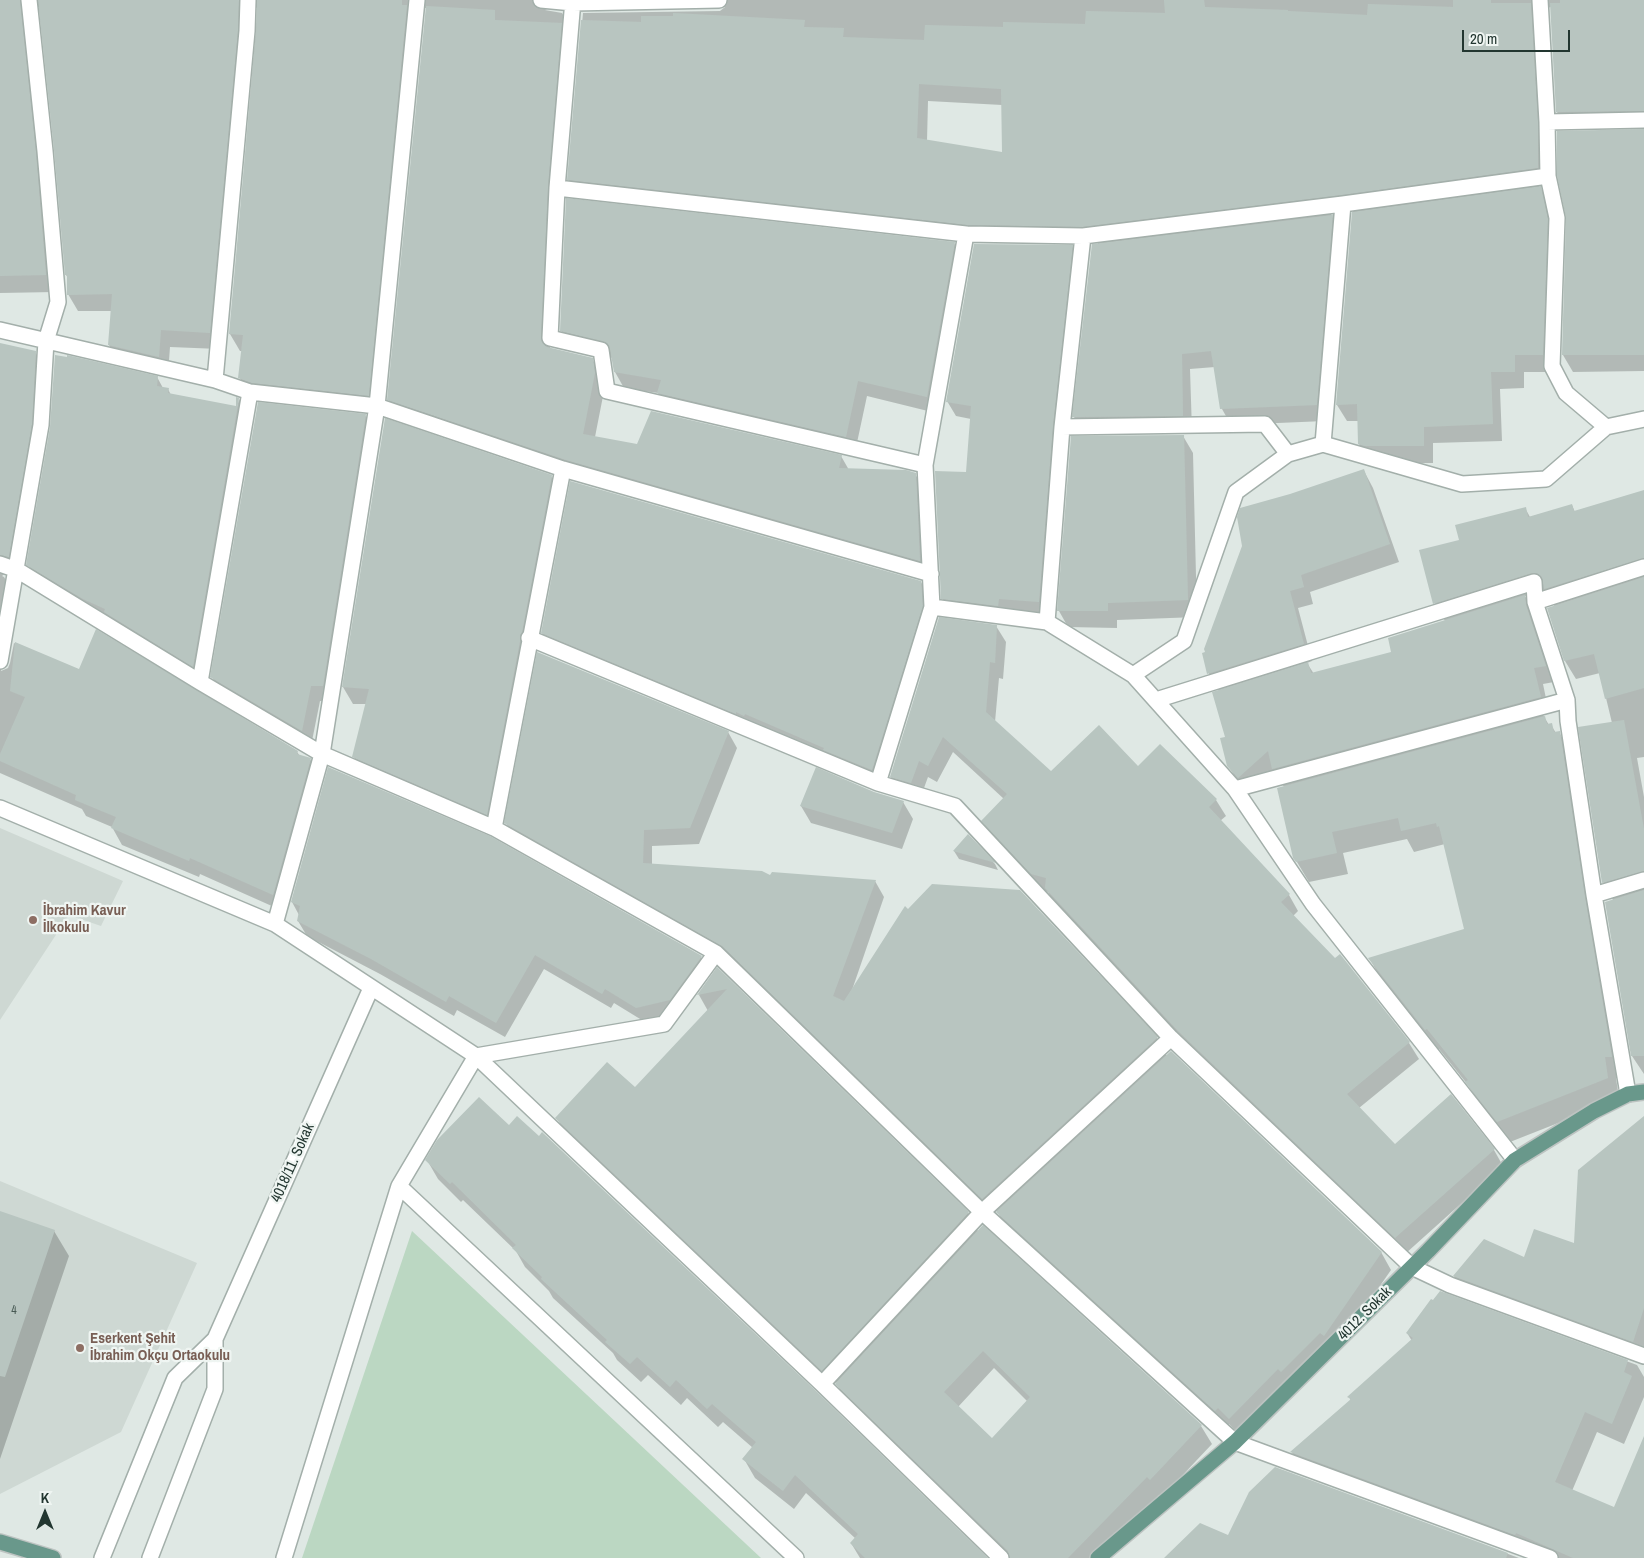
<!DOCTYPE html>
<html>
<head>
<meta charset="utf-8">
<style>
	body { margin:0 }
	#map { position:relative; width:1644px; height:1558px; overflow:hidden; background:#dfe8e4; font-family:"Archivo Narrow",sans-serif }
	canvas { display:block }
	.north { position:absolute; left:20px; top:1488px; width:50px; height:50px; -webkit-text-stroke:4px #eff5f2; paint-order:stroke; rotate:0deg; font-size:14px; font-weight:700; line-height:20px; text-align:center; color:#223630 }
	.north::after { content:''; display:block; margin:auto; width:18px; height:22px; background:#223630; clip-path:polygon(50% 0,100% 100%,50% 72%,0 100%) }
	.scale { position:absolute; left:1462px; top:30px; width:108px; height:22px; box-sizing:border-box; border:2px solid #223630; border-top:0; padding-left:6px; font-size:15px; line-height:18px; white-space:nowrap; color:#223630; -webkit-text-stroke:4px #eff5f2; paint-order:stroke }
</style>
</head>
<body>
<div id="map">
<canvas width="1644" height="1558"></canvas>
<div class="north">K</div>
<div class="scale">20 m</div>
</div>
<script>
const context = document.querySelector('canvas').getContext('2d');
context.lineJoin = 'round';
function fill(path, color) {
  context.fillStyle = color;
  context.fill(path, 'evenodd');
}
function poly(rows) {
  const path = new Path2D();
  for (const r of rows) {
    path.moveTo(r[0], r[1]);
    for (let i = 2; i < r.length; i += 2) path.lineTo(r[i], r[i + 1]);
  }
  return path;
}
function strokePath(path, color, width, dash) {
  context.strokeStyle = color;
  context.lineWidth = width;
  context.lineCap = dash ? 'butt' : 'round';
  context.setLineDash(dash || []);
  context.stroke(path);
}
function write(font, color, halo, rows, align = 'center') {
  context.font = font + ' "Archivo Narrow",sans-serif';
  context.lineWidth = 4.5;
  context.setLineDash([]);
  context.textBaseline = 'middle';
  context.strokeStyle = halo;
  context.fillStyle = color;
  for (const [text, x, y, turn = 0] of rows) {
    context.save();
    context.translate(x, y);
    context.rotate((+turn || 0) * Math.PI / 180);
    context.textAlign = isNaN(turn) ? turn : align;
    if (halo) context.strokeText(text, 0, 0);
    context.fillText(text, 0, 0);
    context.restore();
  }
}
const built = poly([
	[0,828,123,881,101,926,69,915,0,1020],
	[0,1181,197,1263,121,1432,0,1494]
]);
const green = poly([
	[412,1231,761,1558,302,1558]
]);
const shadow = poly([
	[0,0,1644,0,1644,127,1567,129,1557,112,1551,7,1544,9,1547,184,1539,186,1550,205,1552,372,1524,372,1524,388,1500,389,1502,441,1433,443,1433,463,1376,463,1369,461,1359,444,1359,421,1347,421,1337,405,1353,211,1331,214,1341,231,1325,421,1231,425,1222,409,1215,367,1190,369,1192,431,1083,433,1074,417,1093,246,1098,245,1098,243,1093,243,1080,221,1078,222,1091,243,977,241,578,196,568,179,583,13,720,11,725,7,590,10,552,7,545,10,562,13,572,29,557,205,550,349,592,359,602,376,604,391,595,437,638,445,841,456,849,470,915,474,925,491,929,577,398,416,388,399,427,8,422,8,378,412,250,395,240,378,242,351,240,351,230,334,258,7,253,9,219,349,170,347,168,374,119,362,109,345,112,311,78,311,68,294,68,278,66,275,56,150,39,7,32,10,55,292,0,293],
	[928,101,1002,105,1003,154,927,141],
	[1644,131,1644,371,1573,372,1563,355],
	[954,243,964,259,936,413,867,396,855,452,667,409,658,393,624,388,615,372,613,358,570,347,561,330],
	[1072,246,1080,261,1047,616,951,613,942,598,967,473,971,419,956,416,947,401],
	[0,344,35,352,45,369,8,571,2,576,4,577,14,594,0,633],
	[157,377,163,388,168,389,171,395,237,407,239,399,250,420,204,686,39,585,28,564],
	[365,415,375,432,332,702,320,701,311,746,221,693,212,677],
	[1183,436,1193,453,1197,617,1117,620,1117,628,1068,627,1059,611],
	[1364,471,1373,488,1399,562,1310,592,1313,604,1298,608,1312,661,1307,663,1314,674,1392,653,1445,621,1435,603,1460,541,1525,508,1530,517,1572,505,1575,512,1644,491,1644,757,1637,758,1644,797,1644,1074,1632,1056,1613,900,1603,882,1612,723,1600,673,1576,679,1565,661,1548,609,1555,607,1546,591,1542,591,1525,596,1534,612,1554,682,1543,684,1549,713,1543,715,1549,725,1551,725,1556,733,1559,732,1571,753,1623,1078,1616,1078,1619,1099,1510,1142,1479,1103,1468,1085,1439,1049,1437,1050,1381,979,1370,959,1466,930,1445,844,1414,852,1407,839,1343,853,1348,874,1309,882,1294,857,1284,787,1274,770,1248,794,1238,782,1228,765,1226,738,1219,691,1209,674,1203,654,1206,653,1291,495],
	[551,476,561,493,496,831,364,774,354,757,367,704,353,704,343,687],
	[921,582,929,597,880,784,551,647,542,633],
	[996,626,1006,642,1003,679,999,678,995,722,1051,773,1138,768,1216,800,1226,816,1220,821,1289,895,1298,911,1293,916,1335,960,1340,956,1409,1043,1419,1059,1359,1108,1395,1146,1451,1096,1494,1150,1503,1166,1405,1254,1188,1048,1055,905,1048,892,1042,890,992,837,983,821,1004,799,953,752,937,782,928,777,920,799,900,793,891,777],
	[14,643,79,671,297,752,300,756,310,759,320,776,283,911,200,874,199,877,122,845,112,827,86,816,82,809,0,773,0,645,4,652,1,671,8,668,10,663],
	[728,732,737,748,699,844,652,846,652,865,771,876,875,881,884,897,851,993,908,911,1020,891,1157,1038,1167,1056,1381,1252,1391,1270,1334,1352,1240,1435,1229,1424,1226,1428,1007,1229,997,1211,992,1215,733,962,515,839,506,823],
	[874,793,903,802,913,819,902,849,811,823,801,806],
	[968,836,995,864,998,870,959,859,954,851],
	[292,902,701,957,710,972,678,1015,645,1022,614,1003,611,1008,544,969,505,1037,457,1010,454,1016,380,974,307,936,298,921,299,915],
	[717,969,968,1213,978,1231,1201,1426,1212,1444,1162,1497,1159,1495,1097,1558,1007,1558,847,1403,836,1382,832,1386,566,1135,557,1118,635,1089,708,1011,699,995],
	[994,1368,1028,1402,992,1440,958,1407],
	[509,1127,987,1558,860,1558,851,1543,856,1539,806,1493,794,1509,755,1478,744,1459,753,1448,723,1422,718,1427,687,1398,681,1405,648,1375,641,1382,617,1360,613,1353,553,1298,549,1291,525,1267,516,1251,463,1200,461,1202,438,1179,427,1160],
	[1644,1132,1644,1362,1466,1297,1454,1276,1575,1244],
	[0,1213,54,1231,69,1256,0,1459],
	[1440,1292,1637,1365,1644,1377,1644,1397,1624,1444,1597,1432,1572,1491,1615,1508,1644,1489,1644,1558,1534,1558,1304,1473,1292,1453,1351,1401,1349,1397,1412,1341,1407,1333],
	[1276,1468,1519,1558,1166,1558,1228,1536]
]);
const building = poly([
	[0,0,20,0,36,152,46,275,0,276],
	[38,0,239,0,238,30,210,333,161,330,159,357,108,345,112,294,67,295,67,275,65,275,54,150],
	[257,0,402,0,402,5,407,5,369,396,252,383,238,378,243,335,229,334,256,32],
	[1164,0,1204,0,1205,7,1288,10,1288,11,1367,15,1368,4,1453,7,1453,0,1491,0,1491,3,1531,3,1538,122,1538,168,1342,195,1082,227,967,225,567,180,581,20,641,22,641,16,673,16,673,13,805,20,804,27,844,28,843,37,924,40,925,25,1003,27,1003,22,1085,24,1086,11,1165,13],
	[919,84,1001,89,1002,152,917,138],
	[1560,0,1644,0,1644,111,1556,112,1550,3,1560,3],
	[426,6,495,10,495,20,562,23,548,187,541,338,542,342,547,347,593,358,595,373,583,434,637,444,651,411,842,455,839,468,906,470,916,473,920,561,566,460,387,400],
	[1644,129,1644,355,1562,355,1566,218,1557,175,1557,131],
	[1541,186,1548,219,1543,355,1515,355,1515,372,1491,372,1493,424,1424,427,1424,446,1365,446,1358,444,1357,404,1336,405,1352,212],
	[566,198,955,242,927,397,858,381,846,437,657,393,661,380,614,372,610,349,607,343,560,331],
	[1333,215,1317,405,1220,409,1211,351,1182,354,1183,416,1072,417,1092,244],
	[974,244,1073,245,1053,426,1039,602,999,599,998,606,941,599,935,471,966,472,971,406,946,402],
	[0,343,36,351,32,424,9,557,0,555],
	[55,355,67,357,67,355,158,376,157,386,169,388,168,393,236,406,236,397,239,398,193,667,104,612,105,609,83,599,26,565,50,427],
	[258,402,366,414,323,686,311,686,302,731,210,677],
	[385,418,552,475,522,632,520,635,520,641,487,815,352,757,369,689,342,687],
	[1184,435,1188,600,1108,603,1108,611,1057,611,1071,436],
	[1364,469,1390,544,1301,575,1304,587,1290,591,1304,644,1207,674,1202,653,1205,652,1204,649,1242,546,1237,517,1240,508,1290,494],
	[570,481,921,581,923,606,872,770,823,750,824,748,745,714,744,716,736,712,736,714,541,633],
	[1644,490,1644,558,1544,589,1542,577,1537,573,1532,573,1433,604,1419,550,1459,540,1455,525,1526,507,1528,517,1572,504,1574,511],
	[1644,577,1644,688,1605,699,1594,654,1564,661,1547,608],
	[1525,595,1526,605,1546,666,1534,668,1541,697,1272,769,1268,751,1238,778,1227,766,1220,738,1225,737,1212,692,1308,662,1311,673,1391,652,1388,638],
	[939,617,997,625,995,663,990,662,986,712,1051,771,1099,725,1138,766,1160,744,1217,799,1209,807,1290,894,1281,902,1335,958,1340,954,1410,1042,1347,1094,1395,1144,1451,1094,1495,1149,1395,1238,1178,1031,1045,888,1046,878,1031,874,981,821,1007,794,943,737,928,766,919,761,911,783,890,777],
	[96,629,298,751,297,754,311,758,273,895,190,858,189,861,111,828,116,817,75,800,76,795,0,761,0,754,25,697,10,691,15,642,79,669],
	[537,652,729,731,690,828,644,830,643,863,762,871,770,875,772,872,876,880,833,996,844,1001,905,906,908,909,932,884,1020,890,1158,1037,982,1199,722,946,504,823],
	[1545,716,1547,724,1552,723,1554,732,1560,731,1585,897,1612,1057,1605,1057,1608,1078,1497,1122,1465,1082,1468,1080,1427,1029,1425,1030,1368,958,1464,929,1439,826,1437,827,1436,823,1401,831,1398,818,1332,832,1337,853,1296,862,1293,858,1277,788],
	[1624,720,1644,829,1644,871,1602,883,1578,727],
	[328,767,490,836,702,956,670,1000,636,1008,605,989,602,994,535,955,496,1023,449,996,446,1002,371,959,297,921,300,906,291,902],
	[816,767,874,792,904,801,892,833,800,806],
	[968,834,996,863,953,851],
	[1644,890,1644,1056,1631,1056,1605,902],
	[717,967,969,1212,822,1371,555,1118,607,1062,635,1087,727,989,697,995],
	[1171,1051,1382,1252,1324,1336,1320,1333,1281,1372,1278,1369,1229,1419,1218,1408,1215,1411,996,1212],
	[479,1097,509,1125,517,1116,539,1136,542,1132,816,1391,988,1558,865,1558,850,1543,858,1534,795,1475,783,1491,742,1459,756,1442,712,1404,707,1409,676,1380,670,1387,637,1357,630,1364,605,1342,607,1340,541,1279,542,1277,512,1248,516,1245,452,1182,450,1184,425,1160,437,1140],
	[1644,1116,1644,1308,1633,1342,1453,1276,1484,1239,1524,1257,1534,1229,1574,1243,1578,1170],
	[0,1211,55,1230,5,1377,0,1376],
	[983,1225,1202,1425,1150,1480,1147,1477,1068,1558,1010,1558,1008,1551,835,1384],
	[983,1351,1030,1397,992,1438,944,1392],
	[1440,1291,1628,1360,1624,1372,1632,1376,1612,1424,1585,1412,1555,1482,1614,1507,1644,1436,1644,1558,1573,1558,1516,1533,1515,1535,1290,1452,1351,1399,1347,1397,1413,1338,1406,1333,1431,1299,1433,1300],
	[1275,1467,1508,1553,1506,1558,1164,1558,1200,1523,1228,1535,1249,1492]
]);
const minor = poly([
	[541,0,573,3,719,0],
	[573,0,557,188,550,338,601,350,607,391,925,465,932,607,878,783,955,806,1171,1038,1412,1267,1450,1285,1644,1356],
	[1547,122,1644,120],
	[1548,176,1557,218,1552,366,1566,393,1606,427],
	[557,188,966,234,1083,236,1343,204,1548,176,1547,122,1540,0],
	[0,330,215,380],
	[250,392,377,406,563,469,931,574],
	[1062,427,1083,236],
	[1323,444,1343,204],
	[925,465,966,234],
	[0,564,17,570,200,682,322,754,494,828,716,953,982,1212,1235,1442,1550,1558],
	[1535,602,1644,567],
	[932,607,1047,622,1062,427,1265,424,1288,454],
	[1047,622,1133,675,1235,789,1313,904,1515,1160],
	[529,638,878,783],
	[0,661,41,425,46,341,58,302,45,151,29,0],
	[1133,675,1184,641,1236,492,1288,454,1323,444,1462,484,1546,479,1606,427,1644,419],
	[200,682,250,392,215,380,247,31,248,0],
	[1156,700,1534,582,1535,602,1567,700,1568,721,1594,895,1628,1094],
	[1235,789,1567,700],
	[0,808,275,924,476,1056,822,1384,1001,1558],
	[494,828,563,469],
	[1594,895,1644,880],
	[275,924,322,754,377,406,417,0],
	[716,953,664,1024,476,1056,399,1186,796,1558],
	[822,1384,982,1212,1171,1038],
	[102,1558,175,1378,215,1339,371,988],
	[150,1558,215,1389,215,1339],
	[284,1558,399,1186]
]);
const major = poly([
	[0,1542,53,1558],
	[1098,1558,1235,1442,1428,1251,1515,1160,1594,1111,1628,1094,1644,1092]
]);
const markers = [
	[33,920,5,"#8d6e63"],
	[80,1348,5,"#8d6e63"]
];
const numberNames = [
	["4",14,1311]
];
const educationNames = [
	["İbrahim Kavur",43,911],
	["İlkokulu",43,928],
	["Eserkent Şehit",90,1339],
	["İbrahim Okçu Ortaokulu",90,1356]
];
const streetNames = [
	["4018/11. Sokak",293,1163,-66],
	["4012. Sokak",1365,1314,-45]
];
fill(built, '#ced8d3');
fill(green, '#bbd7c2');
fill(shadow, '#0003');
fill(building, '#b8c5c0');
strokePath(minor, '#a3afaa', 18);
strokePath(major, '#bdc3c1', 18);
strokePath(minor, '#fff', 15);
strokePath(major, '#69988b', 15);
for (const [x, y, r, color] of markers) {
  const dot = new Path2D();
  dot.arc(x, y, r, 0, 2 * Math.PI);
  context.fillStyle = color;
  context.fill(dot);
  strokePath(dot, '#eff5f2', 2);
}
write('12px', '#485a54', null, numberNames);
write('bold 15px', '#785e54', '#eff5f2', educationNames, 'left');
write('15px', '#223630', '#eff5f2', streetNames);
</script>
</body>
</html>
